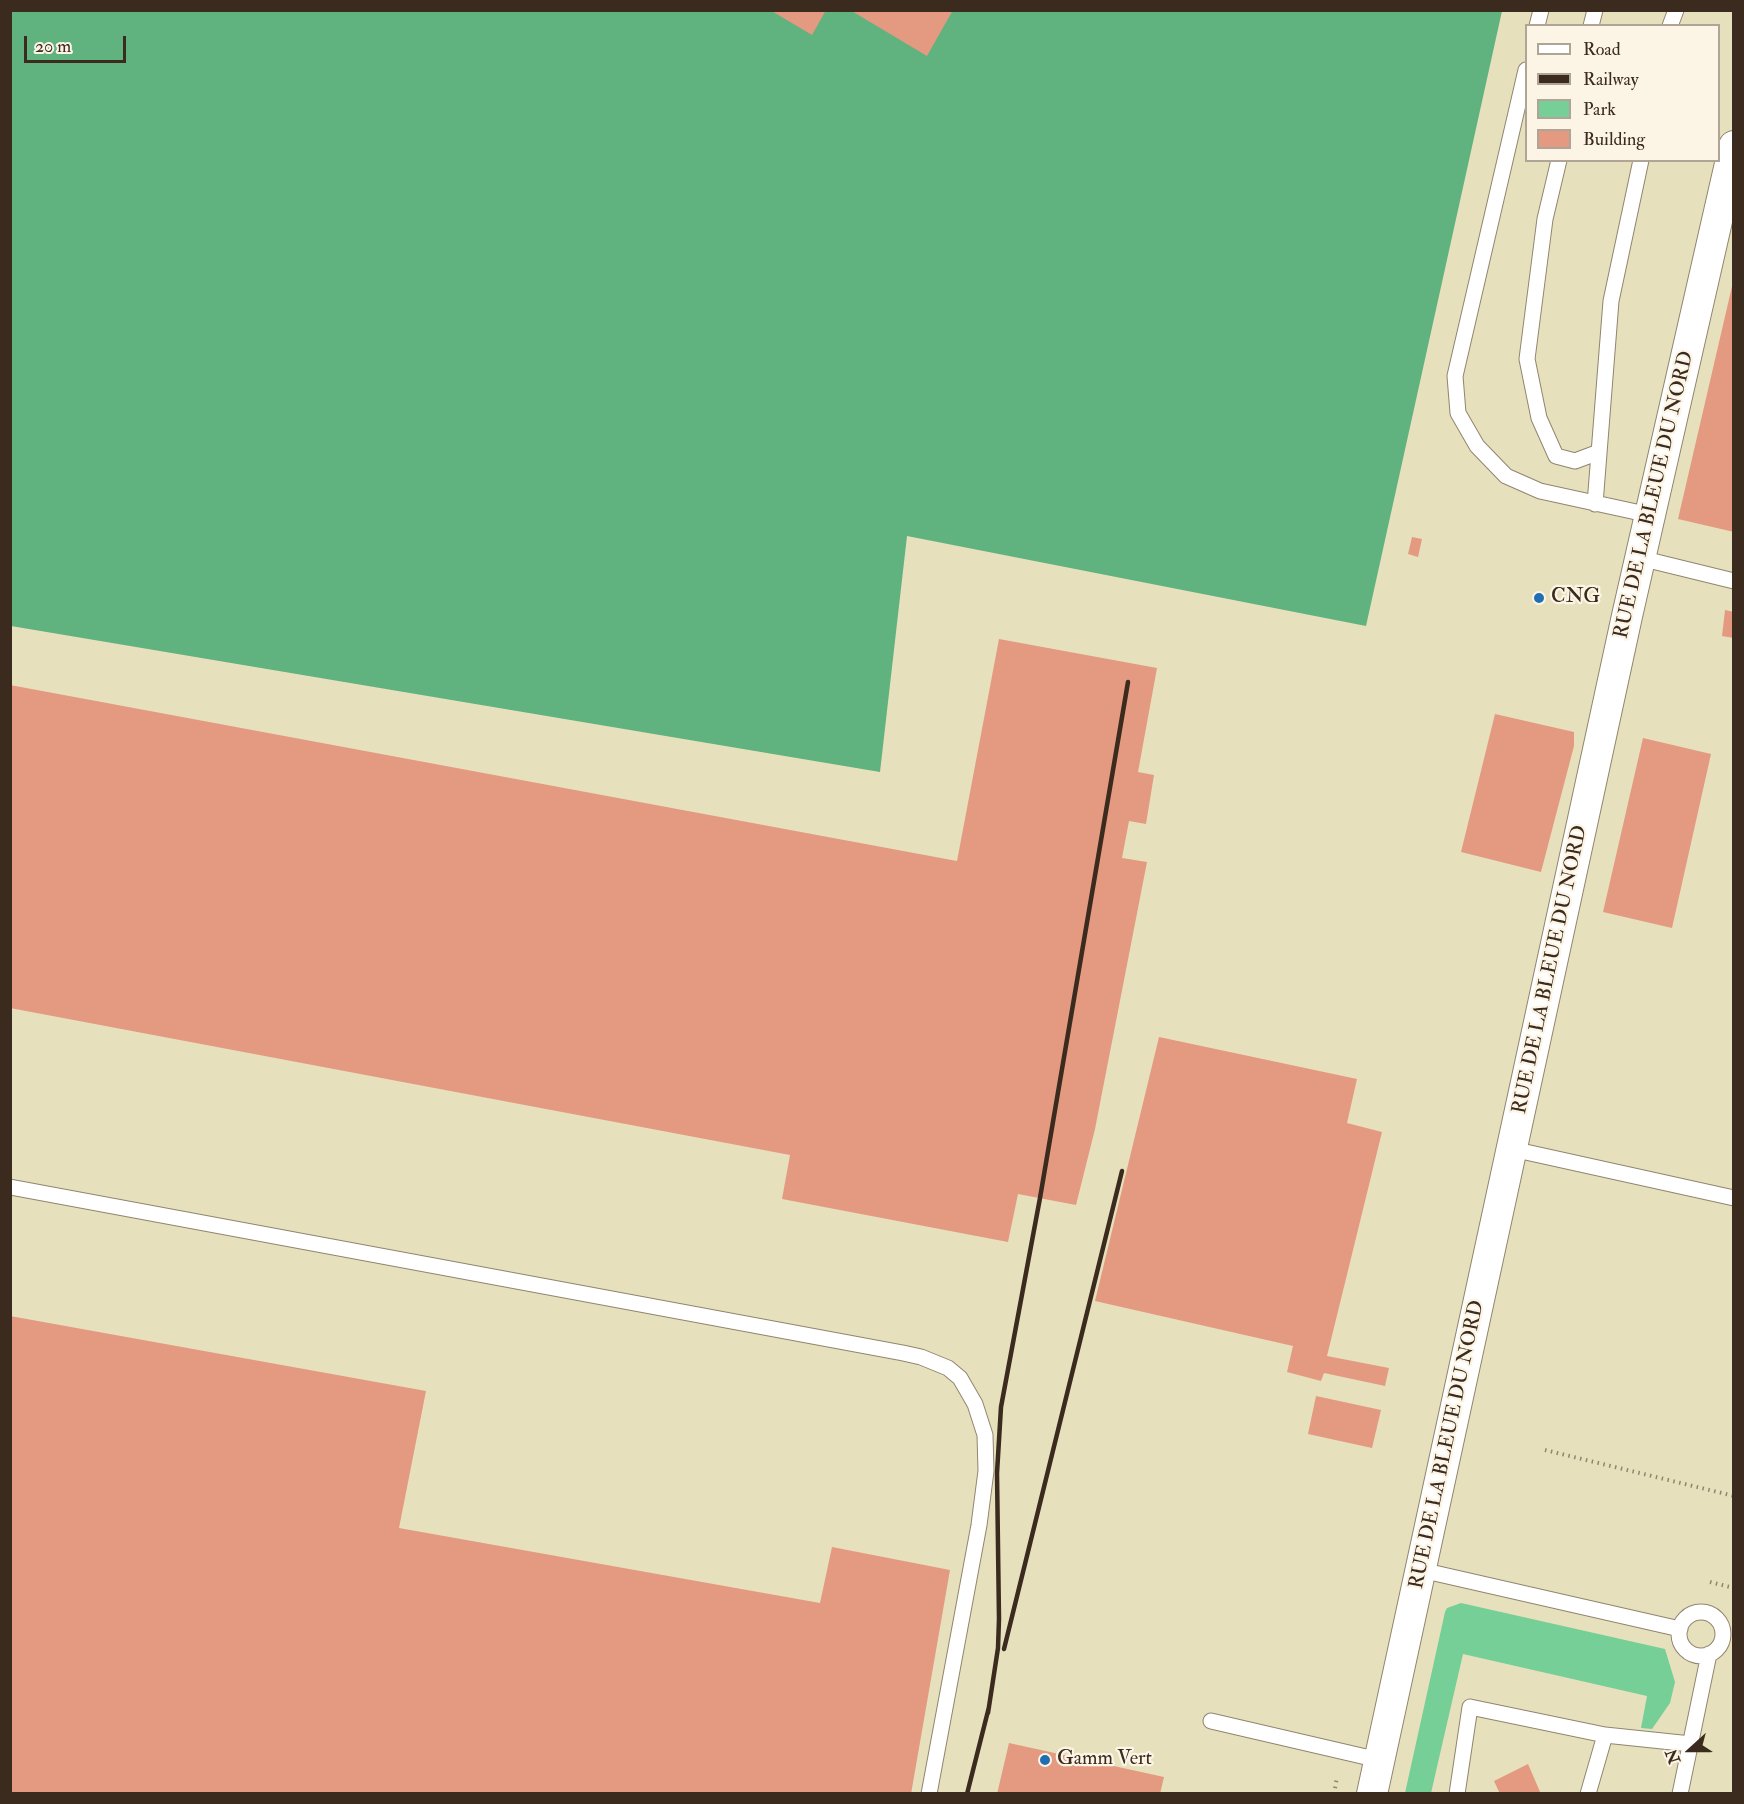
<!DOCTYPE html>
<html>
<head>
<meta charset="utf-8">
<style>
	body { margin:0 }
	#map { position:relative; width:1744px; height:1804px; overflow:hidden; background:#e7e0bd; font-family:"IM FELL Double Pica",serif }
	canvas { display:block }
	.frame { position:absolute; inset:0; border:12px solid #3b2a1e; pointer-events:none }
	.legend { position:absolute; left:1525px; top:24px; width:195px; height:138px; box-sizing:border-box; background:#fcf5e5; border:2px solid #afa495; margin:0; padding:8px 10px; list-style:none; font-size:18px; color:#3b2a1e }
	.legend li { display:flex; align-items:center; gap:12px; height:30px }
	.legend b { width:30px; border:2px solid #afa495 }
	.north { position:absolute; left:1660px; top:1720px; width:60px; height:60px; -webkit-text-stroke:4px #fcf5e5; paint-order:stroke; rotate:249deg; font-size:16px; font-weight:700; line-height:24px; text-align:center; color:#3b2a1e }
	.north::after { content:''; display:block; margin:auto; width:21px; height:27px; background:#3b2a1e; clip-path:polygon(50% 0,100% 100%,50% 72%,0 100%) }
	.scale { position:absolute; left:24px; top:36px; width:102px; height:27px; box-sizing:border-box; border:3px solid #3b2a1e; border-top:0; padding-left:8px; font-size:18px; line-height:21px; white-space:nowrap; color:#3b2a1e; -webkit-text-stroke:4px #fcf5e5; paint-order:stroke }
</style>
</head>
<body>
<div id="map">
<canvas width="1744" height="1804"></canvas>
<div class="frame"></div>
<ul class="legend">
<li><b style="height:8px;background:#fff"></b>Road</li>
<li><b style="height:8px;background:#3b2a1e"></b>Railway</li>
<li><b style="height:16px;background:#75cf96"></b>Park</li>
<li><b style="height:16px;background:#e39a81"></b>Building</li>
</ul>
<div class="north">N</div>
<div class="scale">20 m</div>
</div>
<script>
const context = document.querySelector('canvas').getContext('2d');
context.lineJoin = 'round';
function fill(path, color) {
  context.fillStyle = color;
  context.fill(path, 'evenodd');
}
function poly(rows) {
  const path = new Path2D();
  for (const r of rows) {
    if (r.length === 3) {
      path.moveTo(r[0] + r[2], r[1]);
      path.arc(r[0], r[1], r[2], 0, 2 * Math.PI);
      continue;
    }
    path.moveTo(r[0], r[1]);
    for (let i = 2; i < r.length; i += 2) path.lineTo(r[i], r[i + 1]);
  }
  return path;
}
function strokePath(path, color, width, dash) {
  context.strokeStyle = color;
  context.lineWidth = width;
  context.lineCap = dash ? 'butt' : 'round';
  context.setLineDash(dash || []);
  context.stroke(path);
}
function write(font, color, halo, rows, align = 'center') {
  context.font = font + ' "IM FELL Double Pica",serif';
  context.lineWidth = 4.5;
  context.setLineDash([]);
  context.textBaseline = 'middle';
  context.strokeStyle = halo;
  context.fillStyle = color;
  for (const [text, x, y, turn = 0] of rows) {
    context.save();
    context.translate(x, y);
    context.rotate((+turn || 0) * Math.PI / 180);
    context.textAlign = isNaN(turn) ? turn : align;
    if (halo) context.strokeText(text, 0, 0);
    context.fillText(text, 0, 0);
    context.restore();
  }
}
const green = poly([
	[1461,1603,1665,1649,1675,1682,1670,1703,1652,1729,1641,1728,1647,1696,1463,1654,1431,1793,1405,1793,1445,1612,1447,1608]
]);
const forest = poly([
	[10,11,1502,11,1366,626,907,536,880,772,11,626]
]);
const building = poly([
	[770,10,826,10,812,35],
	[850,10,953,10,927,56],
	[1733,282,1734,282,1734,532,1678,519],
	[1412,537,1422,539,1418,557,1408,554],
	[1725,610,1734,612,1734,638,1722,636],
	[999,639,1157,668,1138,772,1154,775,1146,824,1129,821,1122,858,1147,862,1095,1129,1076,1205,1018,1194,1008,1242,782,1199,790,1155,10,1008,10,685,957,861],
	[1495,714,1574,732,1574,746,1541,872,1461,852],
	[1643,738,1711,754,1672,928,1603,912],
	[1159,1037,1357,1079,1347,1123,1382,1132,1327,1356,1389,1368,1385,1386,1324,1373,1321,1381,1287,1372,1293,1346,1095,1301],
	[10,1316,426,1391,399,1528,820,1603,832,1547,950,1570,911,1794,10,1794],
	[1316,1396,1381,1410,1372,1448,1308,1434],
	[1009,1743,1164,1777,1160,1794,997,1794],
	[1528,1764,1541,1794,1500,1794,1494,1781]
]);
const path = poly([
	[1545,1450,1734,1496],
	[1710,1582,1734,1588],
	[1334,1794,1337,1777]
]);
const service = poly([
	[1537,26,1541,10],
	[1591,26,1595,10],
	[1670,26,1676,10],
	[1526,70,1455,376,1458,413,1477,446,1506,476,1540,491,1650,515],
	[1559,160,1545,219,1527,359,1539,418,1556,456,1575,461,1599,452],
	[1595,504,1611,301,1641,160],
	[1640,558,1734,581],
	[1512,1149,1734,1198],
	[10,1187,903,1353,921,1357,948,1368,960,1378,975,1404,985,1435,986,1471,979,1525,929,1794],
	[1421,1570,1680,1629],
	[1701,1634,22],
	[1211,1721,1379,1760],
	[1457,1794,1470,1707,1605,1735],
	[1588,1794,1605,1735,1691,1744],
	[1680,1794,1709,1654]
]);
const minor = poly([
	[1372,1794,1627,616,1734,146]
]);
const rail = poly([
	[1004,1649,1122,1171],
	[988,1713,998,1648,999,1619,997,1473,1001,1407,1040,1198,1128,682],
	[967,1794,989,1707]
]);
const markers = [
	[1539,598,6,"#1f6fb2"],
	[1045,1760,6,"#1f6fb2"]
];
const streetNames = [
	["RUE DE LA BLEUE DU NORD",1655,495,-77],
	["RUE DE LA BLEUE DU NORD",1551,970,-78],
	["RUE DE LA BLEUE DU NORD",1448,1445,-78]
];
const poiNames = [
	["CNG",1551,598],
	["Gamm Vert",1057,1760]
];
fill(green, '#75cf96');
fill(forest, '#60b27f');
fill(building, '#e39a81');
strokePath(service, '#91856e', 17);
strokePath(minor, '#91856e', 32);
strokePath(path, '#91856e', 4, [1.5, 4.5]);
strokePath(service, '#fff', 15);
strokePath(minor, '#fff', 30);
strokePath(rail, '#3b2a1e', 4.5);
for (const [x, y, r, color] of markers) {
  const dot = new Path2D();
  dot.arc(x, y, r, 0, 2 * Math.PI);
  context.fillStyle = color;
  context.fill(dot);
  strokePath(dot, '#fcf5e5', 2);
}
write('20px', '#3b2a1e', '#fcf5e5', streetNames);
write('20px', '#3b2a1e', '#fcf5e5', poiNames, 'left');
</script>
</body>
</html>
